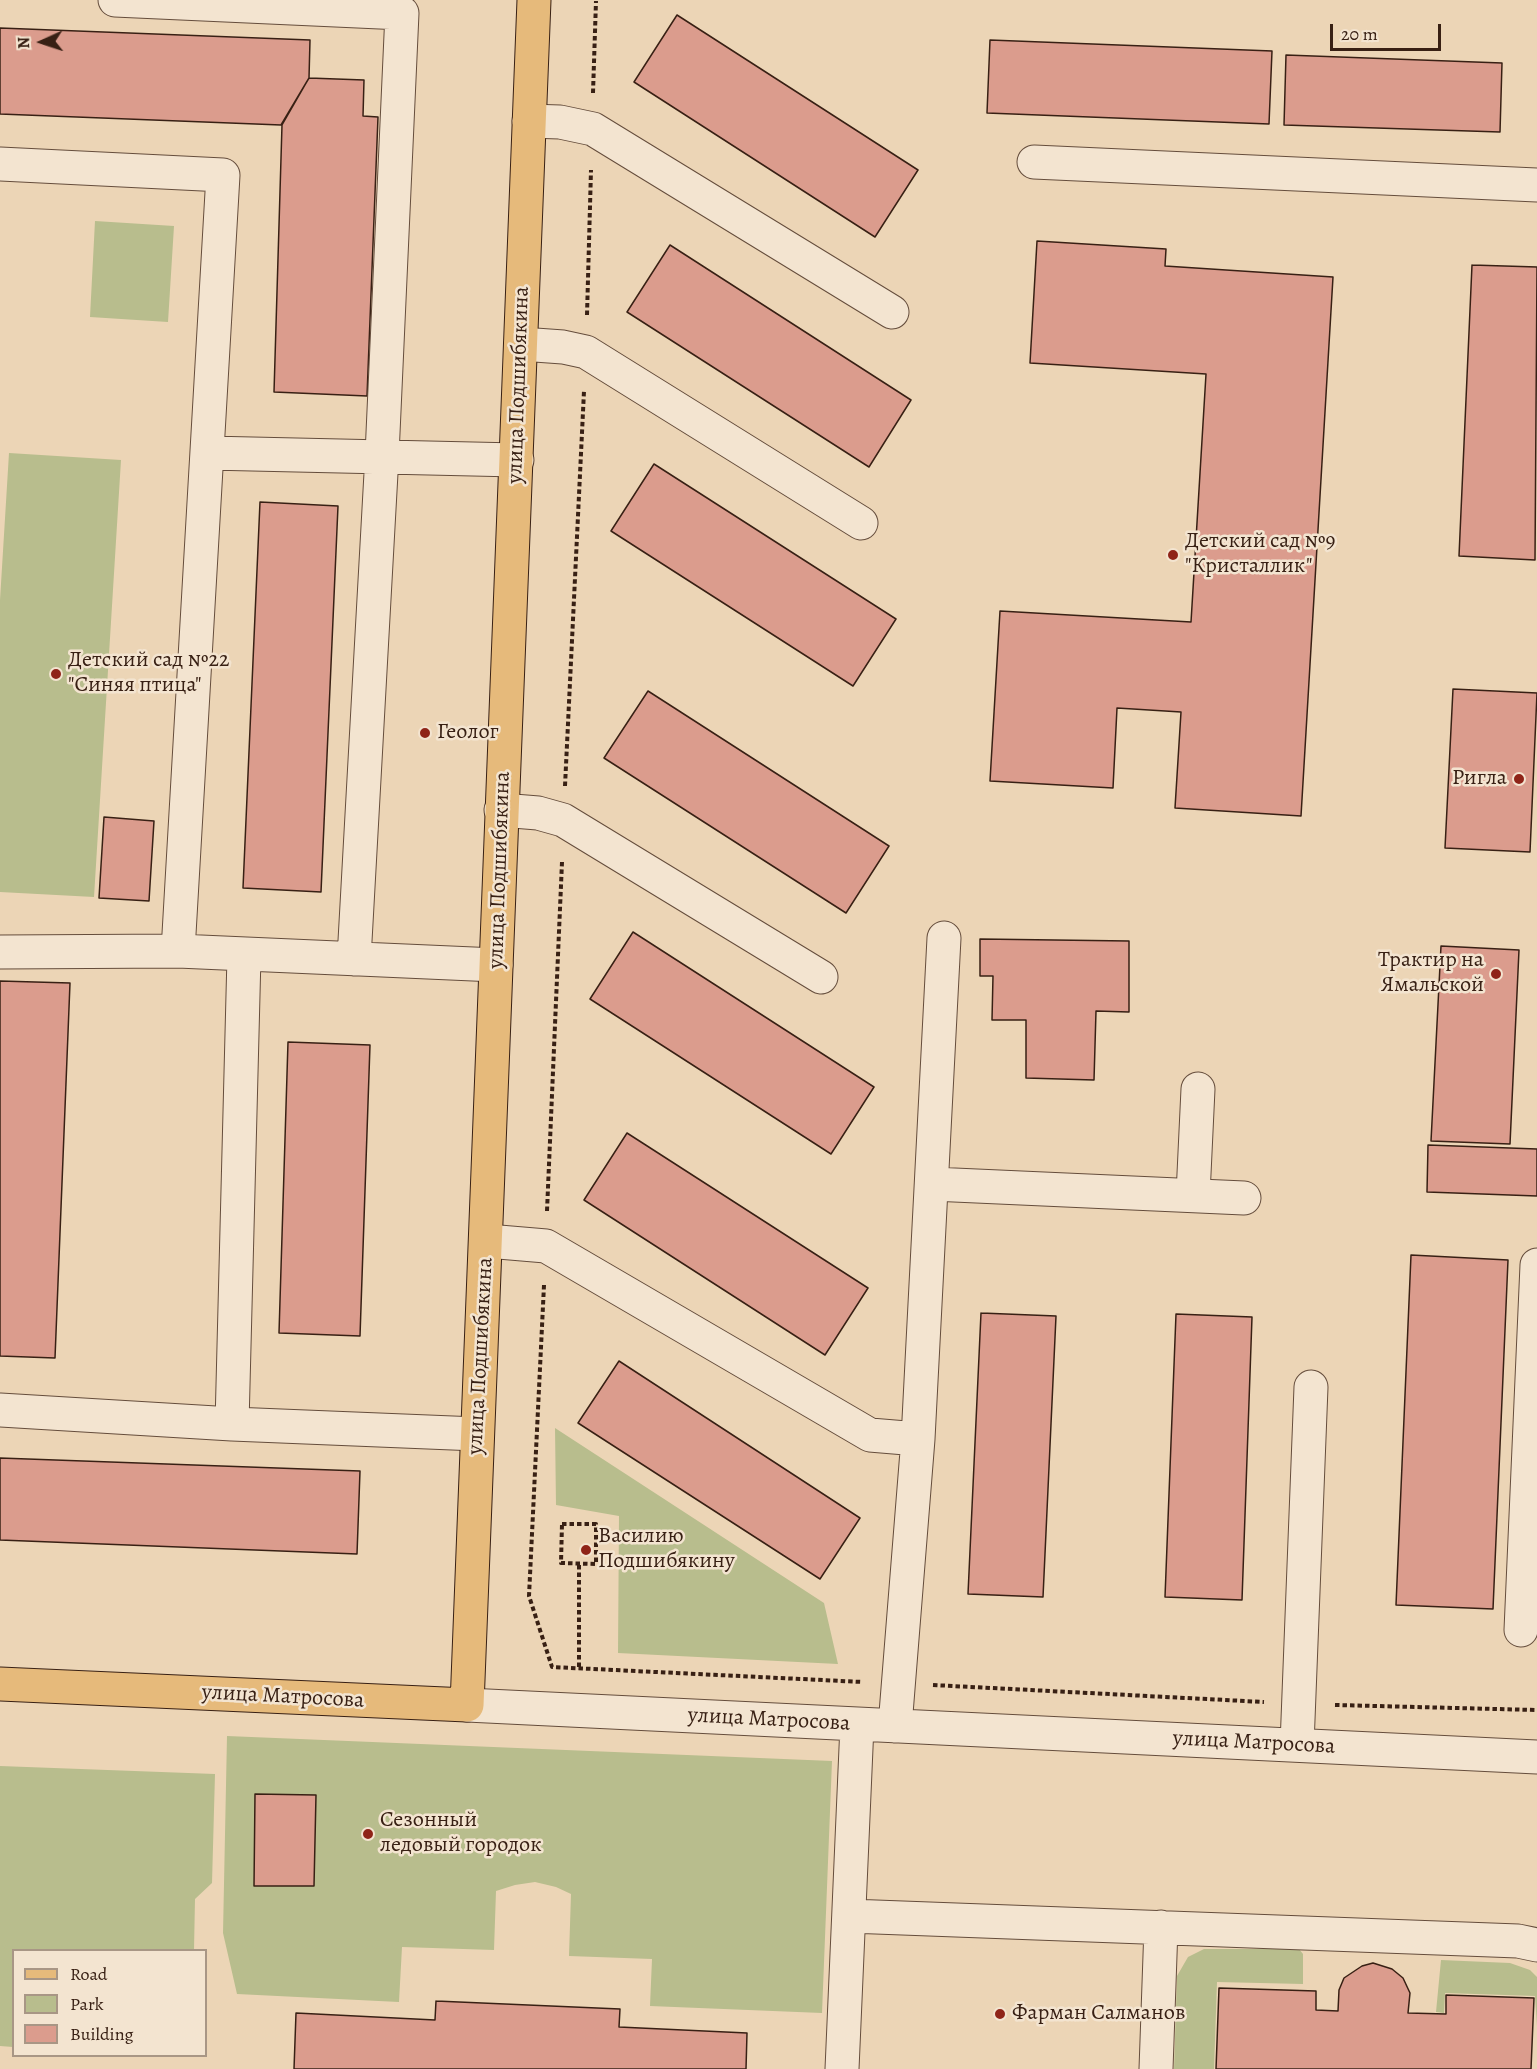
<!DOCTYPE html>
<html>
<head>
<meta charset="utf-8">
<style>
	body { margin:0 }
	#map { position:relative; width:1537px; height:2069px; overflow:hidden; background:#ecd5b6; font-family:Alegreya,serif }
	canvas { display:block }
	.legend { position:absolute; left:12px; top:1949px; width:195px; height:108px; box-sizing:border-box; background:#f3e4d0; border:2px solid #a89685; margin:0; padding:8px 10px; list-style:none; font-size:18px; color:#382014 }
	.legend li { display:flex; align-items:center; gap:12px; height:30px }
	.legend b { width:30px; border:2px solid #a89685 }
	.north { position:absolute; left:12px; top:12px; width:60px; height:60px; -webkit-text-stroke:4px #f3e4d0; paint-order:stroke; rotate:267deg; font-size:16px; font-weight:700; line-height:24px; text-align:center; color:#382014 }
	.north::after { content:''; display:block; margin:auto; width:21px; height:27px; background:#382014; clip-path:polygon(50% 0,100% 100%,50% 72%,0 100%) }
	.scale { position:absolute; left:1330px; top:24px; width:111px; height:27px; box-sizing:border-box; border:3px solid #382014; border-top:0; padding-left:8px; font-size:18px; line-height:21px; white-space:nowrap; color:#382014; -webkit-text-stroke:4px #f3e4d0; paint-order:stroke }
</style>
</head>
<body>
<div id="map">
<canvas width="1537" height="2069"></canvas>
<ul class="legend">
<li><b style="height:8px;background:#e6ba7b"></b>Road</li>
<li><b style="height:16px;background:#b8bd8d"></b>Park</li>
<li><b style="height:16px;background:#db9c8d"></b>Building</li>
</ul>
<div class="north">N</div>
<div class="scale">20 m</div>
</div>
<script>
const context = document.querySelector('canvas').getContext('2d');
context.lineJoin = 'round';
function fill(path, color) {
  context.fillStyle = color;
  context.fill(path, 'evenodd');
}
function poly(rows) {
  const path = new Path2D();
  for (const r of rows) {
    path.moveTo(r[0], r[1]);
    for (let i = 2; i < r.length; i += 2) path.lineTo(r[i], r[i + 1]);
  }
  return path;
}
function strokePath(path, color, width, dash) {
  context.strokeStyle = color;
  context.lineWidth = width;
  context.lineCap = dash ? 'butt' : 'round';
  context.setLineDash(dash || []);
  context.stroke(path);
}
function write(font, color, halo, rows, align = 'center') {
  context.font = font + ' Alegreya,serif';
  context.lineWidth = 5;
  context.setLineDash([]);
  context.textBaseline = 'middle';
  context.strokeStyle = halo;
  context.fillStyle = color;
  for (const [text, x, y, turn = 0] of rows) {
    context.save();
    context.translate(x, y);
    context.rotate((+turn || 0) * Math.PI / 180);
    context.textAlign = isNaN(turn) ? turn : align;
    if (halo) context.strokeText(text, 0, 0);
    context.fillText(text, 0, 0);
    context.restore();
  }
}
const green = poly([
	[95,221,174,226,168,322,90,317],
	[9,453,121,460,94,897,0,892,0,600],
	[555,1428,824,1603,838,1664,618,1653,619,1516,556,1505],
	[227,1736,832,1761,822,2013,650,2006,652,1959,569,1956,571,1894,556,1887,535,1882,515,1885,496,1891,494,1950,402,1947,399,2002,237,1994,223,1933],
	[0,1766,215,1774,212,1883,195,1899,194,1950,14,1950,13,2047,0,2046],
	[1204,1949,1299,1949,1303,1954,1303,1984,1217,1982,1214,2069,1174,2069,1177,1976,1188,1957],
	[1441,1960,1510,1963,1530,1970,1537,1977,1537,2026,1535,1996,1445,1993,1444,2013,1436,2012]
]);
const building = poly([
	[677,15,918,170,875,237,634,82,677,15],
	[0,28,310,40,309,78,281,125,0,114,0,28],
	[990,40,1272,51,1269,124,987,113,990,40],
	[1286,55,1502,63,1500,132,1284,125,1286,55],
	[309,78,364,80,363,116,378,117,367,396,274,392,282,125,309,78],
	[1037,241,1166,249,1165,266,1333,277,1301,816,1175,808,1181,712,1117,708,1113,788,990,781,1000,611,1191,622,1206,374,1030,363,1037,241],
	[670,245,911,400,869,467,627,312,670,245],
	[1472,265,1537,267,1535,560,1459,556,1472,265],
	[654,464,896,619,853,686,611,531,654,464],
	[260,502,338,506,321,892,243,888,260,502],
	[1453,689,1537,693,1530,852,1445,848,1453,689],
	[648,691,889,846,846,913,604,758,648,691],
	[104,817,154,821,149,901,99,898,104,817],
	[633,932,874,1087,831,1154,590,999,633,932],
	[980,939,1129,941,1129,1012,1096,1011,1094,1080,1026,1078,1026,1020,992,1020,993,976,980,976,980,939],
	[1441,946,1519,950,1510,1144,1431,1141,1441,946],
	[0,981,70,983,55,1358,0,1356,0,981],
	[288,1042,370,1045,360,1336,279,1333,288,1042],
	[627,1133,868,1288,825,1355,584,1200,627,1133],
	[1428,1145,1537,1149,1537,1196,1427,1192,1428,1145],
	[1411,1255,1508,1260,1493,1609,1396,1605,1411,1255],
	[981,1313,1056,1316,1043,1597,968,1594,981,1313],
	[1176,1314,1252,1317,1242,1600,1165,1597,1176,1314],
	[619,1361,860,1518,820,1579,578,1423,619,1361],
	[0,1458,360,1471,357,1554,0,1540,0,1458],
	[255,1794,316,1795,314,1886,254,1886,255,1794],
	[1373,1963,1392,1969,1403,1978,1410,1993,1408,2013,1446,2014,1446,1995,1534,1998,1531,2069,1216,2069,1219,1988,1316,1991,1316,2010,1338,2011,1339,1990,1344,1978,1362,1966,1373,1963],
	[436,2001,620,2009,619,2027,747,2033,746,2069,294,2069,296,2013,435,2020,436,2001]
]);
const path = poly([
	[593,93,596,1],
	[587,315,591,170],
	[565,786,584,391],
	[547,1211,562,862],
	[544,1285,529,1596,552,1667,863,1682],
	[562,1524,596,1524,596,1564,561,1563,562,1524],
	[579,1667,579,1563],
	[933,1685,1264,1702],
	[1335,1705,1537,1710]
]);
const minor = poly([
	[115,0,402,13,382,455,354,959],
	[529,121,560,122,593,129,892,312],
	[1034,162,1537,185],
	[0,164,223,175,178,951],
	[521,344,563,347,586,352,861,523],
	[208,453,517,460],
	[501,810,538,813,563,820,821,977],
	[0,952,178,951,496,965],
	[932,1184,1244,1198],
	[1193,1195,1198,1089],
	[487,1241,546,1246,870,1435,918,1439],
	[0,1410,232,1424,244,956],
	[232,1424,477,1434],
	[1521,1630,1537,1265],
	[467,1705,1537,1757],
	[895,1726,918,1439,944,938],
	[1297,1745,1311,1387],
	[849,1916,1518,1941,1537,1945],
	[842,2069,857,1725],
	[1156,2069,1161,1927]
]);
const major = poly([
	[0,1684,467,1705,534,0]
]);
const markers = [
	[1173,555,6,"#8f2418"],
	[56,674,6,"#8f2418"],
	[425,733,6,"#8f2418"],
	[1519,779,6,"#8f2418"],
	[1496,974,6,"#8f2418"],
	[586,1550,6,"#8f2418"],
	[368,1834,6,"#8f2418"],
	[1000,2014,6,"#8f2418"]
];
const streetNames = [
	["улица Подшибякина",519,385,-88],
	["улица Подшибякина",500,870,-88],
	["улица Подшибякина",481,1356,-87],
	["улица Матросова",283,1697,3],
	["улица Матросова",769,1720,3],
	["улица Матросова",1254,1743,3]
];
const poiNames = [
	["Детский сад №9",1185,542],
	["\"Кристаллик\"",1185,567],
	["Детский сад №22",68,661],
	["\"Синяя птица\"",68,686],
	["Геолог",437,733],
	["Ригла",1507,779,"right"],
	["Трактир на",1484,961,"right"],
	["Ямальской",1484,986,"right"],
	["Василию",598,1537],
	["Подшибякину",598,1562],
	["Сезонный",380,1821],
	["ледовый городок",380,1846],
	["Фарман Салманов",1012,2014]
];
fill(green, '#b8bd8d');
fill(building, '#db9c8d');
strokePath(building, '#382014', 1.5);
strokePath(minor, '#654d3c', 35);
strokePath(major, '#382014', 35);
strokePath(path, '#382014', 4, [4.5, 3]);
strokePath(minor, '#f3e4d0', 33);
strokePath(major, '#e6ba7b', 33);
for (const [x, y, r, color] of markers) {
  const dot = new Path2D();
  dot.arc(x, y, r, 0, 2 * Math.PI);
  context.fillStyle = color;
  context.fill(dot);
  strokePath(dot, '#f3e4d0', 2);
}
write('22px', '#382014', '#f3e4d0', streetNames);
write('22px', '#382014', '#f3e4d0', poiNames, 'left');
</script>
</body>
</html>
